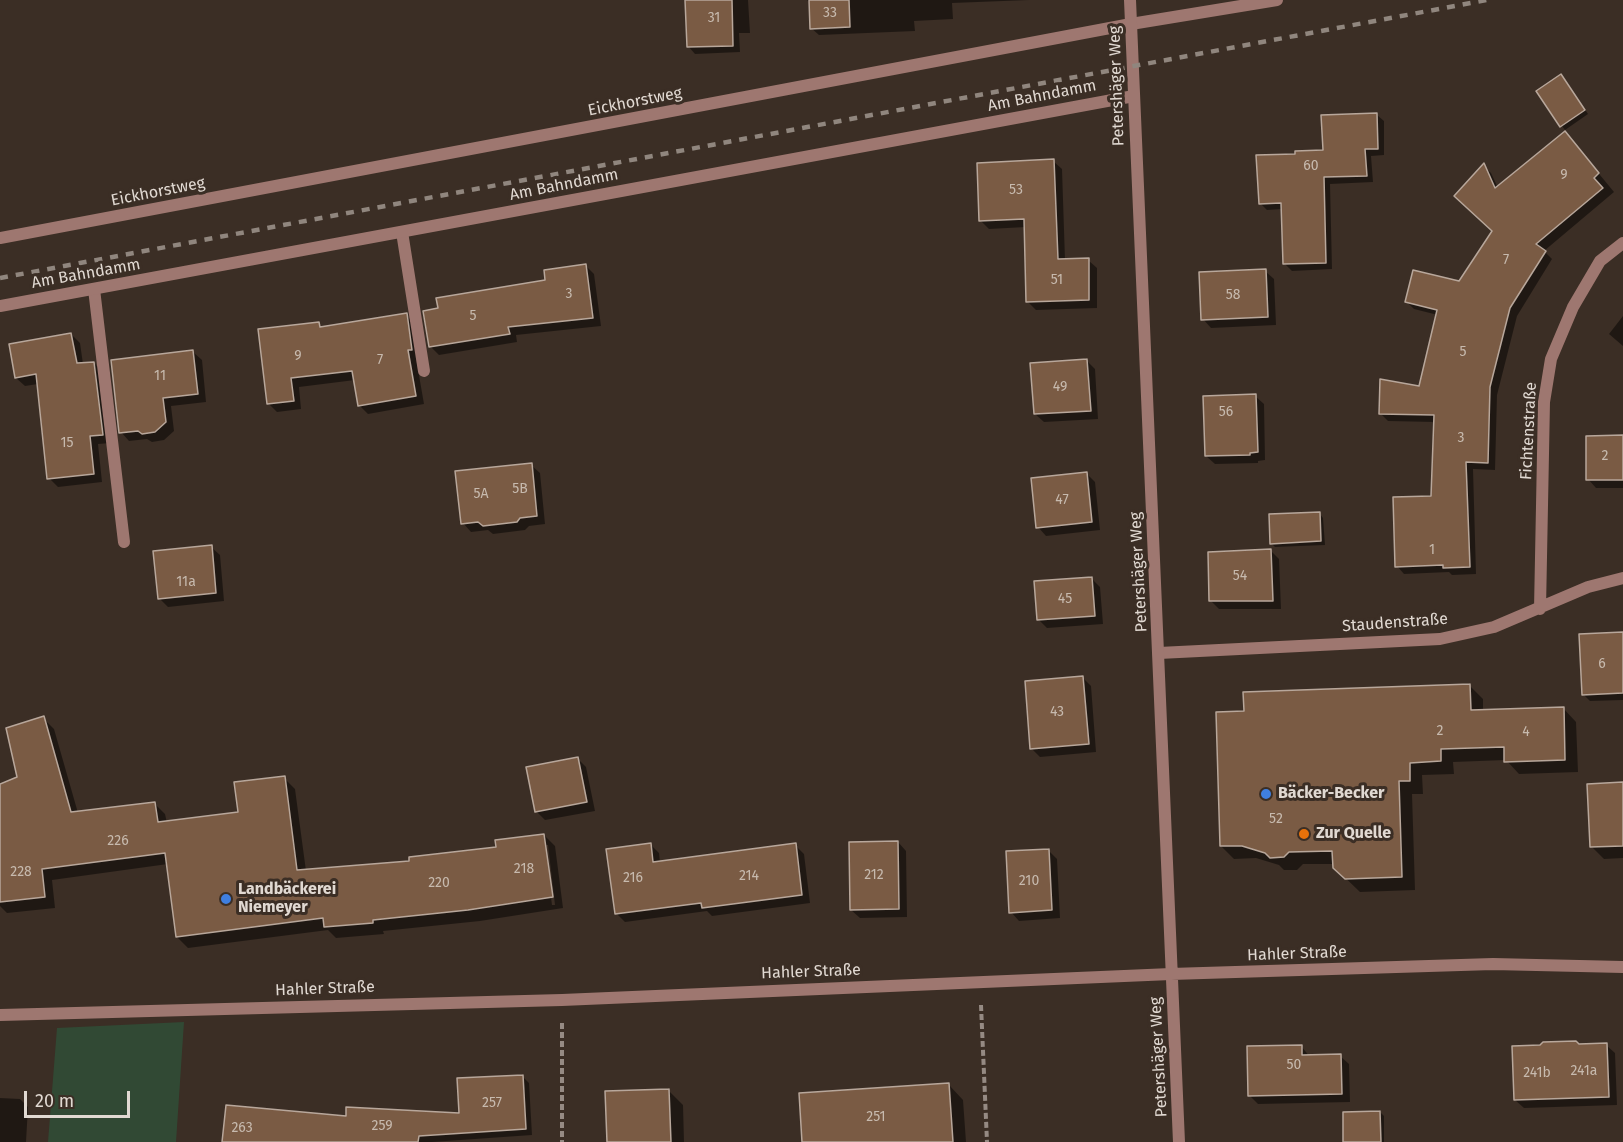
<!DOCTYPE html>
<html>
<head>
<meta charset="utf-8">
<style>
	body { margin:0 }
	#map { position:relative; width:1623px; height:1142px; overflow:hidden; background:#3b2e25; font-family:"Fira Sans",sans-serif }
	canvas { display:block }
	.scale { position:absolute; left:24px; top:1091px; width:106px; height:27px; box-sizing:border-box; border:3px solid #e1d9d2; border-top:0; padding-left:8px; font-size:18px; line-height:21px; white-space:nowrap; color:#e1d9d2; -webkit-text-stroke:4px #3b2e25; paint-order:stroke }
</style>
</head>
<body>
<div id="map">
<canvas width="1623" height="1142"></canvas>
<div class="scale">20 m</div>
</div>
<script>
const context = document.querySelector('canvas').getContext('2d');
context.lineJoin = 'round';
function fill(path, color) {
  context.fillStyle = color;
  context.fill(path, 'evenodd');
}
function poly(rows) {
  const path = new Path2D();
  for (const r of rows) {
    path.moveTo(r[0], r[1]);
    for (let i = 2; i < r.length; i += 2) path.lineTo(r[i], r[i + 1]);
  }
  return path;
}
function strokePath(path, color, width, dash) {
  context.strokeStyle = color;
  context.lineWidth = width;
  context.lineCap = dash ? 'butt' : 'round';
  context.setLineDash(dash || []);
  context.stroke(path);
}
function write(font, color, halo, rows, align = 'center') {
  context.font = font + ' "Fira Sans",sans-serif';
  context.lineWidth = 6;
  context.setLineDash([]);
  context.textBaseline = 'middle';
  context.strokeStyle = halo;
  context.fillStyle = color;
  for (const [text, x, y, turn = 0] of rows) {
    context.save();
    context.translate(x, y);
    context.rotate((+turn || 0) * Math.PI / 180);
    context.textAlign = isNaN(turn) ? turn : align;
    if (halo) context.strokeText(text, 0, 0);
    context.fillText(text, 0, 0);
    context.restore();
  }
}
const green = poly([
	[184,1022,176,1142,48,1142,57,1028]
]);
const shadow = poly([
	[687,0,748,0,750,33,739,33,740,52,695,54,688,46],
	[807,0,1029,0,952,3,953,19,914,21,915,31,819,35,811,28,811,4],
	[1565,80,1588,114,1565,130,1562,126],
	[1377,115,1384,121,1384,155,1371,156,1373,182,1330,184,1332,269,1292,271,1285,264,1283,209,1267,210,1260,203,1296,155,1324,151],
	[1572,141,1614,192,1544,251,1552,259,1517,316,1497,395,1495,470,1473,469,1476,574,1452,575,1449,572,1404,574,1397,566,1433,497,1435,422,1388,421,1380,413,1420,388,1438,315,1414,309,1407,302,1460,283,1493,232,1484,166,1491,173,1498,188],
	[1053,161,1062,169,1065,260,1088,260,1097,268,1097,308,1036,310,1027,301,1026,227,989,229,980,220],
	[586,266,594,274,601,326,516,335,517,342,439,355,430,346,547,281],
	[1265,271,1274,279,1276,325,1211,328,1203,319],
	[406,315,415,324,416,358,424,404,368,414,359,405,355,380,299,387,301,409,277,412,268,403,318,323,323,328],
	[1623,316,1623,346,1609,334],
	[71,334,80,343,83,364,94,363,102,372,111,443,98,444,102,482,58,487,49,478,38,384,25,386,16,378],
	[193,352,202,360,206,402,171,406,174,431,164,440,152,442,147,439,129,441,121,432],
	[1086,360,1095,369,1098,419,1044,422,1035,414],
	[1255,396,1264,404,1265,460,1258,461,1258,463,1215,464,1206,456],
	[1623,437,1623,488,1596,488,1588,479],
	[531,465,540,473,545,524,529,526,525,530,493,534,488,530,471,532,463,523],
	[1087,474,1095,482,1100,530,1046,536,1038,527],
	[1320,514,1323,518,1325,545,1275,547,1271,543],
	[211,547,220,555,224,601,168,607,159,598],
	[1271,551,1279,559,1281,609,1219,609,1211,601],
	[1091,578,1100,587,1103,624,1047,628,1038,619],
	[1623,633,1623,700,1590,701,1583,694],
	[1083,678,1091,686,1096,752,1040,757,1031,748],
	[1470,686,1483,699,1483,711,1563,708,1576,722,1578,772,1519,774,1506,760,1453,762,1454,774,1422,775,1423,794,1412,794,1415,890,1360,892,1334,867,1334,864,1303,864,1297,870,1284,870,1279,865,1256,858,1234,859,1221,846,1246,712],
	[43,718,54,729,78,813,154,803,165,814,167,823,240,813,284,778,295,789,306,871,411,863,498,849,544,835,555,846,563,908,480,921,383,931,384,934,336,938,328,930,188,948,177,937,168,864,52,880,55,908,7,913,0,906,0,785,19,778],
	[544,845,548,845,555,905,552,905],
	[578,759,586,767,595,811,545,820,536,811],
	[1623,784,1623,858,1604,859,1591,846],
	[898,842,906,851,907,917,860,918,851,910],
	[650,844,659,853,660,863,795,845,804,854,810,903,712,916,707,911,625,922,616,913],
	[1048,850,1057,859,1060,918,1019,921,1011,912],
	[1606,1045,1615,1053,1617,1105,1524,1108,1515,1100,1578,1046],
	[1301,1046,1310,1057,1340,1056,1349,1064,1350,1102,1258,1104,1250,1096],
	[522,1076,529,1083,532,1135,432,1142,224,1142,347,1118,461,1114],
	[949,1085,963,1100,966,1142,804,1142],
	[668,1090,683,1105,684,1142,608,1142],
	[0,1098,20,1099,28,1107,26,1142,0,1142],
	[1380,1112,1384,1116,1384,1142,1345,1142]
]);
const building = poly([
	[685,0,732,0,733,46,687,47,685,0],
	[809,0,849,0,850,27,810,29,809,0],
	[1561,74,1585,110,1560,127,1536,91,1561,74],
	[1377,113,1378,149,1365,149,1367,176,1324,177,1326,263,1283,264,1281,203,1259,204,1256,155,1295,154,1295,151,1323,150,1321,115,1377,113],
	[1565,131,1599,173,1594,178,1603,188,1536,244,1546,251,1510,308,1490,387,1488,463,1466,462,1470,567,1443,568,1443,565,1395,567,1393,497,1431,496,1434,415,1379,414,1380,379,1419,386,1437,310,1405,302,1413,270,1459,281,1492,231,1454,196,1484,163,1495,188,1565,131],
	[1054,159,1058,259,1089,258,1089,300,1026,302,1024,219,979,221,977,163,1054,159],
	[586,264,593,318,508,327,510,334,429,347,423,311,438,308,436,298,545,280,544,270,586,264],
	[1266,269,1268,317,1201,320,1199,272,1266,269],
	[407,313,412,350,408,350,416,396,358,406,352,371,291,378,294,401,267,404,258,329,319,322,320,327,407,313],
	[71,333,77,363,94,362,103,435,90,436,94,474,47,479,36,374,15,378,9,344,71,333],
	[193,350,198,394,163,398,166,422,155,432,142,434,138,431,119,433,111,360,193,350],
	[1087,359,1091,411,1034,414,1030,363,1087,359],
	[1256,394,1258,452,1250,453,1250,455,1205,456,1203,396,1256,394],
	[1623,435,1623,480,1586,480,1586,436,1623,435],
	[532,463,537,516,520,518,517,522,483,526,478,522,461,524,455,471,532,463],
	[1087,472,1092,522,1036,528,1031,478,1087,472],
	[1320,512,1321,541,1270,544,1269,514,1320,512],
	[212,545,216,593,158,599,153,551,212,545],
	[1271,549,1273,601,1209,601,1208,552,1271,549],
	[1092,577,1095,616,1037,620,1034,581,1092,577],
	[1623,632,1623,693,1582,695,1579,634,1623,632],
	[1083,676,1089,744,1030,749,1025,681,1083,676],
	[1470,684,1471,710,1564,707,1565,760,1504,762,1504,747,1441,749,1441,761,1410,763,1410,781,1399,781,1402,877,1345,879,1333,868,1332,851,1289,852,1284,857,1270,858,1265,853,1242,846,1220,846,1216,712,1244,711,1243,692,1470,684],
	[44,716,71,812,155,802,158,822,238,812,234,782,285,776,297,870,409,861,409,857,496,847,495,840,544,834,553,897,468,910,373,920,373,923,324,927,323,918,176,937,165,853,42,869,45,897,0,902,0,784,17,777,6,728,44,716],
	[578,757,587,802,535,812,526,767,578,757],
	[1623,782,1623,846,1590,847,1587,784,1623,782],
	[898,841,899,909,850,910,849,842,898,841],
	[651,843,653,862,796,843,802,895,702,908,701,903,615,914,606,849,651,843],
	[1049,849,1052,910,1009,913,1006,851,1049,849],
	[1576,1041,1579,1044,1607,1043,1609,1097,1514,1100,1512,1046,1540,1045,1543,1042,1576,1041],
	[1302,1045,1302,1055,1341,1054,1342,1094,1248,1096,1247,1046,1302,1045],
	[523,1075,526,1129,419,1136,418,1142,222,1142,226,1105,346,1116,346,1107,459,1113,457,1078,523,1075],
	[949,1083,953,1142,802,1142,799,1093,949,1083],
	[669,1089,671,1142,607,1142,605,1091,669,1089],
	[1380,1111,1381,1142,1343,1142,1343,1112,1380,1111]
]);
const path = poly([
	[981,1005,987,1142],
	[562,1023,562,1142]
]);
const service = poly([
	[402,232,424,371],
	[94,289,124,542]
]);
const minor = poly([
	[0,238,1131,24,1277,0],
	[0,306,1134,96],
	[1540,609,1544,402,1551,359,1573,307,1600,261,1623,243],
	[1159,653,1440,639,1494,627,1588,587,1623,578]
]);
const tertiary = poly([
	[1130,0,1179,1142],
	[0,1015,562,1000,1171,974,1493,964,1623,967]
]);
const rail = poly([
	[0,278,1487,0]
]);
const markers = [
	[1266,794,6,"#3f7fe0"],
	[1304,834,6,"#e8710a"],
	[226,899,6,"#3f7fe0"]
];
const numberNames = [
	["33",830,13],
	["31",714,18],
	["60",1311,166],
	["9",1564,175],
	["53",1016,190],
	["7",1506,260],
	["51",1057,280],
	["3",569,294],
	["58",1233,295],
	["5",473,316],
	["5",1463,352],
	["9",298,356],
	["7",380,360],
	["11",160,376],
	["49",1060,387],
	["56",1226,412],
	["3",1461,438],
	["15",67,443],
	["2",1605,456],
	["5B",520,489],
	["5A",481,494],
	["47",1062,500],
	["1",1432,550],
	["54",1240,576],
	["11a",186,582],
	["45",1065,599],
	["6",1602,664],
	["43",1057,712],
	["2",1440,731],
	["4",1526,732],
	["52",1276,819],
	["226",118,841],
	["218",524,869],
	["228",21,872],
	["212",874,875],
	["214",749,876],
	["216",633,878],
	["210",1029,881],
	["220",439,883],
	["50",1294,1065],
	["241a",1584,1071],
	["241b",1537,1073],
	["257",492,1103],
	["251",876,1117],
	["259",382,1126],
	["263",242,1128]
];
const streetNames = [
	["Petershäger Weg",1117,86,-92],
	["Am Bahndamm",1042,96,-11],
	["Eickhorstweg",635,102,-11],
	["Am Bahndamm",564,185,-11],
	["Eickhorstweg",158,192,-11],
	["Am Bahndamm",86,274,-10],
	["Fichtenstraße",1529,431,-87],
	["Petershäger Weg",1139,572,-93],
	["Staudenstraße",1395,623,-4],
	["Hahler Straße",1297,954,-2],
	["Hahler Straße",811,972,-2],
	["Hahler Straße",325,989,-2],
	["Petershäger Weg",1159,1057,-93]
];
const poiNames = [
	["Bäcker-Becker",1278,794],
	["Zur Quelle",1316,834],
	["Landbäckerei",238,890],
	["Niemeyer",238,908]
];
fill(green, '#314934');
fill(shadow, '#0007');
fill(building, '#7a5b44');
strokePath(building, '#b8a79b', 1.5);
strokePath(path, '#958a83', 4, [6, 3]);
strokePath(service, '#9e7770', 12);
strokePath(minor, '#9e7770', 12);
strokePath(tertiary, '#9e7770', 12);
strokePath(rail, '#90867e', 4.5, [8, 8]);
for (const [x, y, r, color] of markers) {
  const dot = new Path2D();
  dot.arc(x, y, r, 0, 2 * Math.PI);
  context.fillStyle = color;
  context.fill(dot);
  strokePath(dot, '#3b2e25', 2);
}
write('14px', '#c7baae', null, numberNames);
write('16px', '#e1d9d2', '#3b2e25', streetNames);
write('bold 16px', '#e1d9d2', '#3b2e25', poiNames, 'left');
</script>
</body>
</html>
